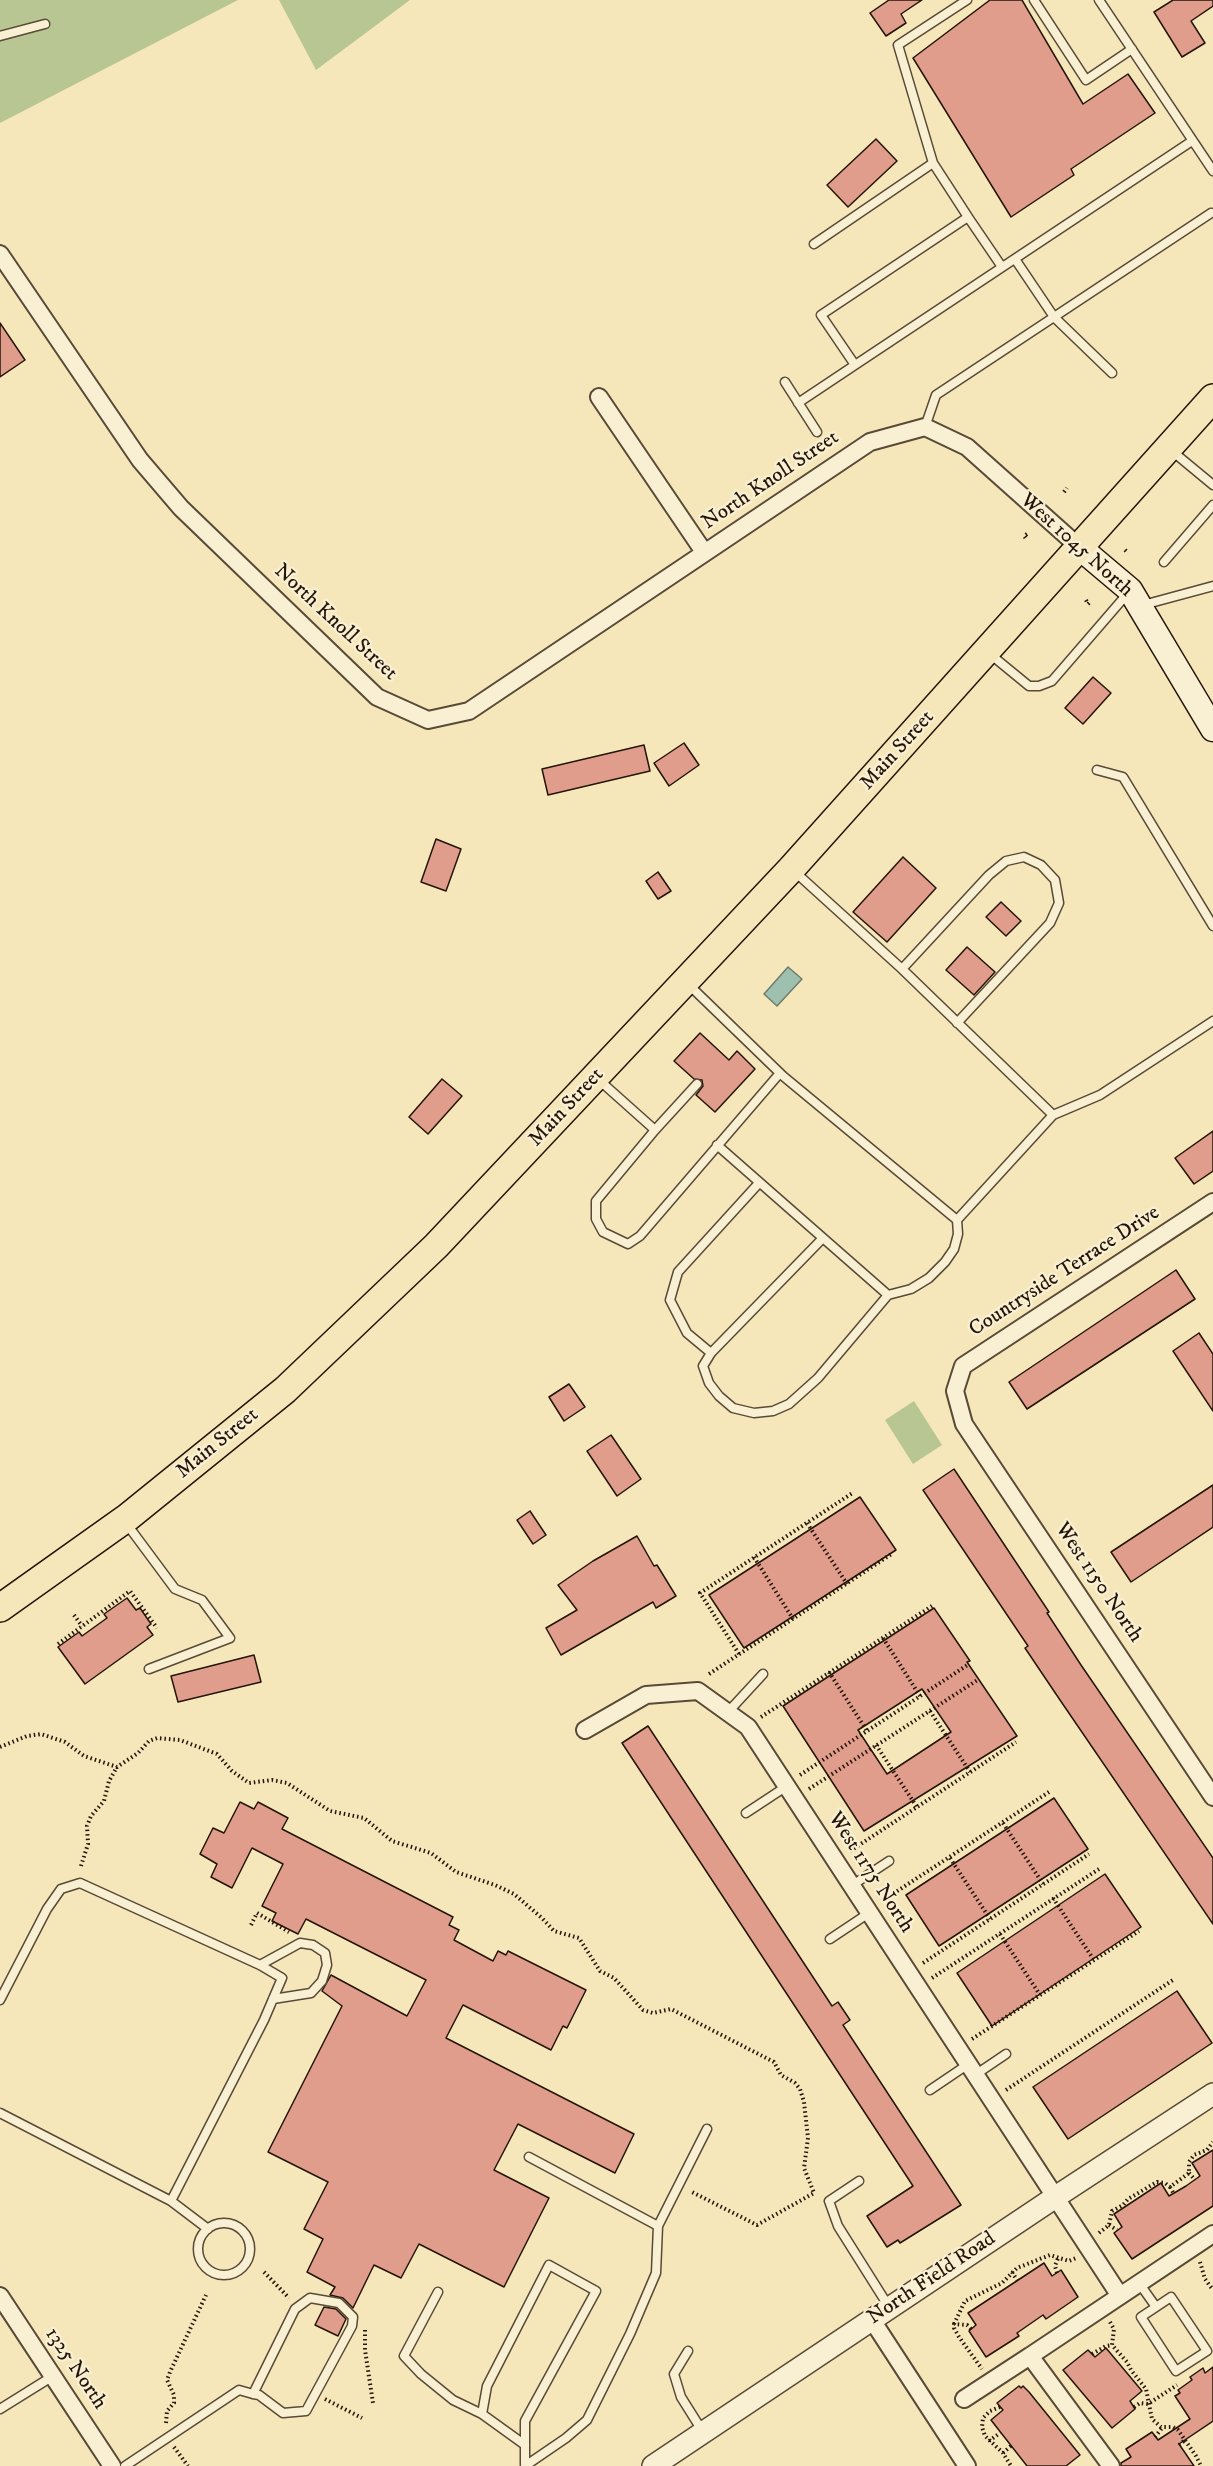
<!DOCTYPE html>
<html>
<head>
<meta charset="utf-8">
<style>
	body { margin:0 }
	canvas { display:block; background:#f6e7bb }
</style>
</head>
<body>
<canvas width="1213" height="2466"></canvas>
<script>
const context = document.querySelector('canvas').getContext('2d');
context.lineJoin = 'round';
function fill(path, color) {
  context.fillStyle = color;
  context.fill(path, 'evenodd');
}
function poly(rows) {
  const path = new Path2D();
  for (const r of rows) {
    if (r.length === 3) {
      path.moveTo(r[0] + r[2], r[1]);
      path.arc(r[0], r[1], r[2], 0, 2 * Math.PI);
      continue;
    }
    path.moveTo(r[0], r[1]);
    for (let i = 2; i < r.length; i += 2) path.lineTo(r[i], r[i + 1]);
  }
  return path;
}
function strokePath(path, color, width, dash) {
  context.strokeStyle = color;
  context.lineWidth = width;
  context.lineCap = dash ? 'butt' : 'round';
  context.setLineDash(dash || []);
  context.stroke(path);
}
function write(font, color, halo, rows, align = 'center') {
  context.font = font + ' "IM FELL DW Pica",serif';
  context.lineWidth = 4.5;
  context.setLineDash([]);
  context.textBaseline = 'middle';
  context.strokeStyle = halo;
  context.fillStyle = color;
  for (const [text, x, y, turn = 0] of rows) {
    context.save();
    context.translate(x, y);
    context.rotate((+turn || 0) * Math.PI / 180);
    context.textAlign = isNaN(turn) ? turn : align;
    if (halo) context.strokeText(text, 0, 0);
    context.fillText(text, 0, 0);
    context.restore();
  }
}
const green = poly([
	[0,0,238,0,0,123],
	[279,0,410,0,316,70],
	[914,1401,942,1445,913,1464,885,1420]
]);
const water = poly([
	[788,967,802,979,777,1006,764,994,788,967]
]);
const building = poly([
	[889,0,922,0,901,14,906,23,886,36,870,13,889,0],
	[990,0,1022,0,1083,104,1128,74,1155,113,1071,169,1074,175,1011,217,913,58,990,0],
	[1173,0,1213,0,1213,6,1191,21,1205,43,1182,57,1154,12,1173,0],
	[876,139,897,161,848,207,827,185,876,139],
	[0,323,25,360,0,377,0,323],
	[1093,677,1111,693,1083,724,1065,708,1093,677],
	[684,743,699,765,669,786,654,763,684,743],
	[644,745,650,771,548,795,542,769,644,745],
	[436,839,461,849,446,891,421,882,436,839],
	[903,857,936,888,887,942,853,912,903,857],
	[658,872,671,891,658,899,646,881,658,872],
	[1001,902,1021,921,1006,936,986,917,1001,902],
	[967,947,995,972,974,995,946,970,967,947],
	[700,1033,729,1060,737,1051,755,1069,715,1112,696,1095,703,1086,702,1080,694,1079,674,1061,700,1033],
	[442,1079,462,1096,428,1134,409,1117,442,1079],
	[1213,1131,1213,1171,1194,1184,1175,1158,1213,1131],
	[1176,1270,1195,1299,1027,1409,1009,1382,1176,1270],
	[1199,1333,1213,1354,1213,1411,1173,1351,1199,1333],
	[569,1384,585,1407,564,1421,549,1397,569,1384],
	[611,1435,641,1479,617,1496,587,1451,611,1435],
	[954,1469,1049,1612,1047,1613,1081,1665,1213,1858,1213,1924,1060,1700,1025,1648,1028,1646,923,1490,954,1469],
	[1213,1485,1213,1527,1131,1582,1111,1552,1213,1485],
	[860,1497,896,1550,744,1648,709,1595,860,1497],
	[530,1511,546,1535,533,1544,517,1520,530,1511],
	[637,1536,654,1566,657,1565,676,1596,656,1608,653,1602,561,1655,546,1628,577,1610,558,1585,593,1561,637,1536],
	[127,1598,136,1610,140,1608,151,1624,147,1627,153,1635,85,1684,58,1647,79,1632,82,1636,107,1618,104,1614,127,1598],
	[934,1608,970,1661,967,1662,1017,1736,864,1831,783,1706,934,1608],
	[922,1689,951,1732,887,1774,858,1730,922,1689],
	[254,1655,261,1682,178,1702,171,1676,254,1655],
	[648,1726,832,2006,838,2002,850,2020,843,2025,961,2205,900,2243,898,2240,887,2247,867,2216,913,2186,622,1743,648,1726],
	[1054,1798,1088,1849,939,1946,906,1895,1054,1798],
	[240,1802,254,1809,258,1802,288,1818,282,1829,453,1917,449,1925,459,1930,454,1940,493,1961,498,1951,506,1955,508,1951,586,1990,567,2028,563,2026,551,2050,463,2005,446,2038,634,2134,615,2173,518,2124,494,2170,549,2198,504,2287,419,2244,401,2278,374,2265,353,2308,343,2298,330,2295,335,2287,307,2272,323,2239,304,2229,328,2182,268,2152,342,2006,322,1991,331,1975,407,2016,426,1980,306,1919,298,1934,272,1921,276,1913,262,1906,283,1864,252,1848,232,1888,211,1877,217,1864,200,1854,213,1828,224,1833,240,1802],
	[1105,1874,1141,1927,992,2026,957,1973,1105,1874],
	[1177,1991,1212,2043,1068,2139,1033,2087,1177,1991],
	[1213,2150,1213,2206,1132,2259,1114,2233,1122,2227,1114,2214,1161,2183,1169,2196,1186,2186,1200,2176,1192,2163,1213,2150],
	[1044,2263,1052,2276,1061,2270,1078,2297,1046,2319,1043,2315,1017,2333,1019,2336,986,2357,969,2331,976,2325,968,2313,1044,2263],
	[324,2307,336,2309,346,2319,338,2336,315,2325,324,2307],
	[1106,2348,1142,2391,1130,2401,1135,2409,1112,2428,1063,2370,1088,2350,1095,2357,1106,2348],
	[1213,2367,1213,2421,1179,2444,1194,2466,1121,2466,1121,2463,1131,2457,1126,2449,1152,2432,1158,2440,1190,2419,1175,2396,1180,2393,1178,2390,1192,2380,1190,2377,1203,2368,1205,2373,1213,2367],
	[1019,2386,1021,2388,1023,2386,1029,2392,1080,2455,1066,2466,1027,2466,991,2420,1003,2410,997,2403,1019,2386]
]);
const path = poly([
	[1064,492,1067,488],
	[1027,534,1024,536,1027,540],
	[1125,550,1128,553],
	[1086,600,1088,604,1091,601],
	[807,1523,847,1584],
	[754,1557,793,1619],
	[74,1615,82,1626],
	[883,1638,920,1696],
	[58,1644,130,1591,157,1628],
	[739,1654,700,1593,854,1492],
	[829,1672,867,1731],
	[709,1674,893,1553],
	[930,1711,970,1772],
	[761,1717,932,1606],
	[876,1745,917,1807],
	[0,1747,27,1736,41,1734,65,1742,84,1756,117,1767,138,1753,149,1741,157,1738,180,1740,217,1754,232,1771,249,1783,272,1780,287,1783,330,1811,364,1818,392,1841,431,1853,456,1872,495,1885,514,1894,542,1918,554,1931,579,1938,600,1971,614,1978,643,2010,653,2013,671,2009,774,2062,781,2075,795,2083,800,2089,804,2102,808,2138,804,2168,814,2193,757,2225,690,2191],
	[800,1775,969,1664],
	[809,1789,979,1679],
	[1003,1823,1043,1884],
	[850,1851,1016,1742],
	[950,1858,990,1919],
	[81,1866,88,1844,87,1826,91,1816,104,1801,109,1781,117,1767],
	[1053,1898,1094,1960],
	[882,1901,1049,1792],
	[251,1925,257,1913,289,1932],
	[1000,1934,1040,1995],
	[923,1963,1089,1854],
	[932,1978,1099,1869],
	[972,2039,1139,1931],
	[1006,2090,1173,1980],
	[1189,2173,1195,2180],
	[1170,2187,1174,2194],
	[1109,2225,1117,2230],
	[1099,2233,1109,2225,1112,2211,1123,2205,1128,2199,1157,2182,1165,2183,1170,2187,1189,2173,1189,2162,1194,2155,1207,2150,1213,2142],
	[1200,2262,1205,2279,1213,2290],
	[264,2272,289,2298],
	[1012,2272,1017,2280],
	[1057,2273,1055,2266,1058,2258],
	[1110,2322,1114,2329,1112,2345,1127,2362,1131,2370,1146,2389,1152,2419,1161,2427,1173,2427,1178,2430,1196,2456,1201,2466],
	[954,2324,965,2301,1002,2283,1017,2268,1050,2255,1069,2261,1076,2258],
	[971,2329,967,2325,954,2324,954,2328,959,2337,982,2369],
	[365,2330,365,2350,373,2403],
	[1092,2354,1106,2346,1112,2345],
	[325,2399,362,2418],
	[1000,2407,990,2411,983,2418,982,2427,985,2436,1003,2453,1011,2466],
	[1134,2407,1140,2403,1148,2404,1177,2385],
	[166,2423,167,2411,174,2403,174,2395,167,2380,170,2372,206,2295],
	[1155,2437,1162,2428],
	[989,2441,1000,2433],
	[1179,2445,1185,2440],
	[174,2447,188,2466],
	[1003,2453,1011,2446]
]);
const service = poly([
	[967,0,898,45,933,163,968,217],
	[1034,0,1086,80,1132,49],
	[1099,0,1213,171],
	[0,36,45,24],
	[814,244,933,163],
	[1015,259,1054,317,1211,213],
	[1002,267,968,217,821,315,855,365,1192,141],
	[785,382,817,432],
	[798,403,855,365],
	[925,427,936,395,1054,317,1112,373],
	[1172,451,1213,485],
	[1164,562,1213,505],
	[1143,605,1213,586],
	[990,654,1029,686,1039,686,1052,681,1128,593],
	[1097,770,1123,777,1213,926],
	[794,871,902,969,1053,1115,1100,1095,1213,1021],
	[902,969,989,875,1006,861,1024,857,1041,865,1055,880,1059,903,1050,923,957,1023],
	[688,984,783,1076,957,1220,1053,1115],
	[599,1080,655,1130,596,1201,596,1219,603,1232,628,1244,640,1236,780,1073],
	[655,1130,697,1084],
	[717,1145,888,1295,911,1289,929,1278,945,1262,954,1249,958,1234,957,1220],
	[759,1183,678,1272,670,1300,687,1333,711,1353,822,1239],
	[711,1353,703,1366,709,1383,719,1396,733,1408,754,1413,773,1411,789,1404,818,1378,888,1295],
	[126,1523,175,1589,202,1600,230,1638,149,1669],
	[728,1712,763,1674],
	[746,1813,787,1786],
	[851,1886,889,1861],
	[830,1939,869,1913],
	[260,1965,300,1943,313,1945,325,1953,327,1965,322,1981,311,1993,273,1999],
	[0,2000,47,1909,61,1889,80,1883,260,1965,282,1978,264,2020,171,2201,0,2113],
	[975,2075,1006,2054],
	[930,2090,967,2065],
	[529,2157,658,2226],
	[859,2181,829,2201,838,2226,889,2307],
	[171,2201,208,2229],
	[224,2249,26],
	[1139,2283,1156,2307],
	[438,2292,404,2356,421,2374,453,2400,482,2414],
	[1171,2297,1207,2351,1176,2371,1141,2317,1171,2297],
	[688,2351,674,2374,681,2397,703,2432],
	[0,2409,53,2376],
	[525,2445,482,2414,487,2386,549,2265,596,2291,525,2421,525,2464],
	[125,2466,239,2390,253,2394,259,2395,283,2413,306,2411,352,2326,353,2317,339,2303,310,2298,295,2309,253,2394],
	[525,2466,566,2438,587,2420,630,2334,656,2273,658,2226,707,2129]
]);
const minor = poly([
	[0,254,140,460,181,508,377,697,428,720,469,711,870,442,925,427,967,447,1079,547],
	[599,397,704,552],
	[1213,1202,963,1366,955,1391,964,1424,1213,1797],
	[585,1730,646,1695,698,1691,748,1727,1120,2296],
	[0,2296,112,2466],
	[872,2320,967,2466],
	[964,2399,1030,2356],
	[1111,2466,1030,2356,1213,2234]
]);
const tertiary = poly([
	[653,2466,1054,2198,1213,2094]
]);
const secondary = poly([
	[1079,547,1130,590,1213,729]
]);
const primary = poly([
	[0,1608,128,1517,285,1390,436,1246,791,869,1213,398]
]);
const streetNames = [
	["North Knoll Street",771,481,-34],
	["West 1045 North",1076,546,42],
	["North Knoll Street",335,623,43],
	["Main Street",898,751,-48],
	["Main Street",567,1108,-47],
	["Countryside Terrace Drive",1065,1272,-33],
	["Main Street",218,1444,-39],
	["West 1150 North",1098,1583,56],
	["West 1175 North",870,1873,57],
	["North Field Road",932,2279,-34],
	["1325 North",75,2369,56]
];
fill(green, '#b8c693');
fill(water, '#9dc0af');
strokePath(water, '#6d7c6d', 1.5);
fill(building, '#e19d8c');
strokePath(building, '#241509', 1.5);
strokePath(service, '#584a36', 11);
strokePath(minor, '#584a36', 20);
strokePath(tertiary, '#584a36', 24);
strokePath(secondary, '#241509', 27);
strokePath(primary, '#241509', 30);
strokePath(path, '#241509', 4, [1.5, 3]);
strokePath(service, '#f9efd3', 8);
strokePath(minor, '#f9efd3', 16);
strokePath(tertiary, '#f9efd3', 21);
strokePath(secondary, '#f9efd3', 24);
strokePath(primary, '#f6e7bb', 27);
write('21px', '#241509', '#f9efd3', streetNames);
</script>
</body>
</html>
